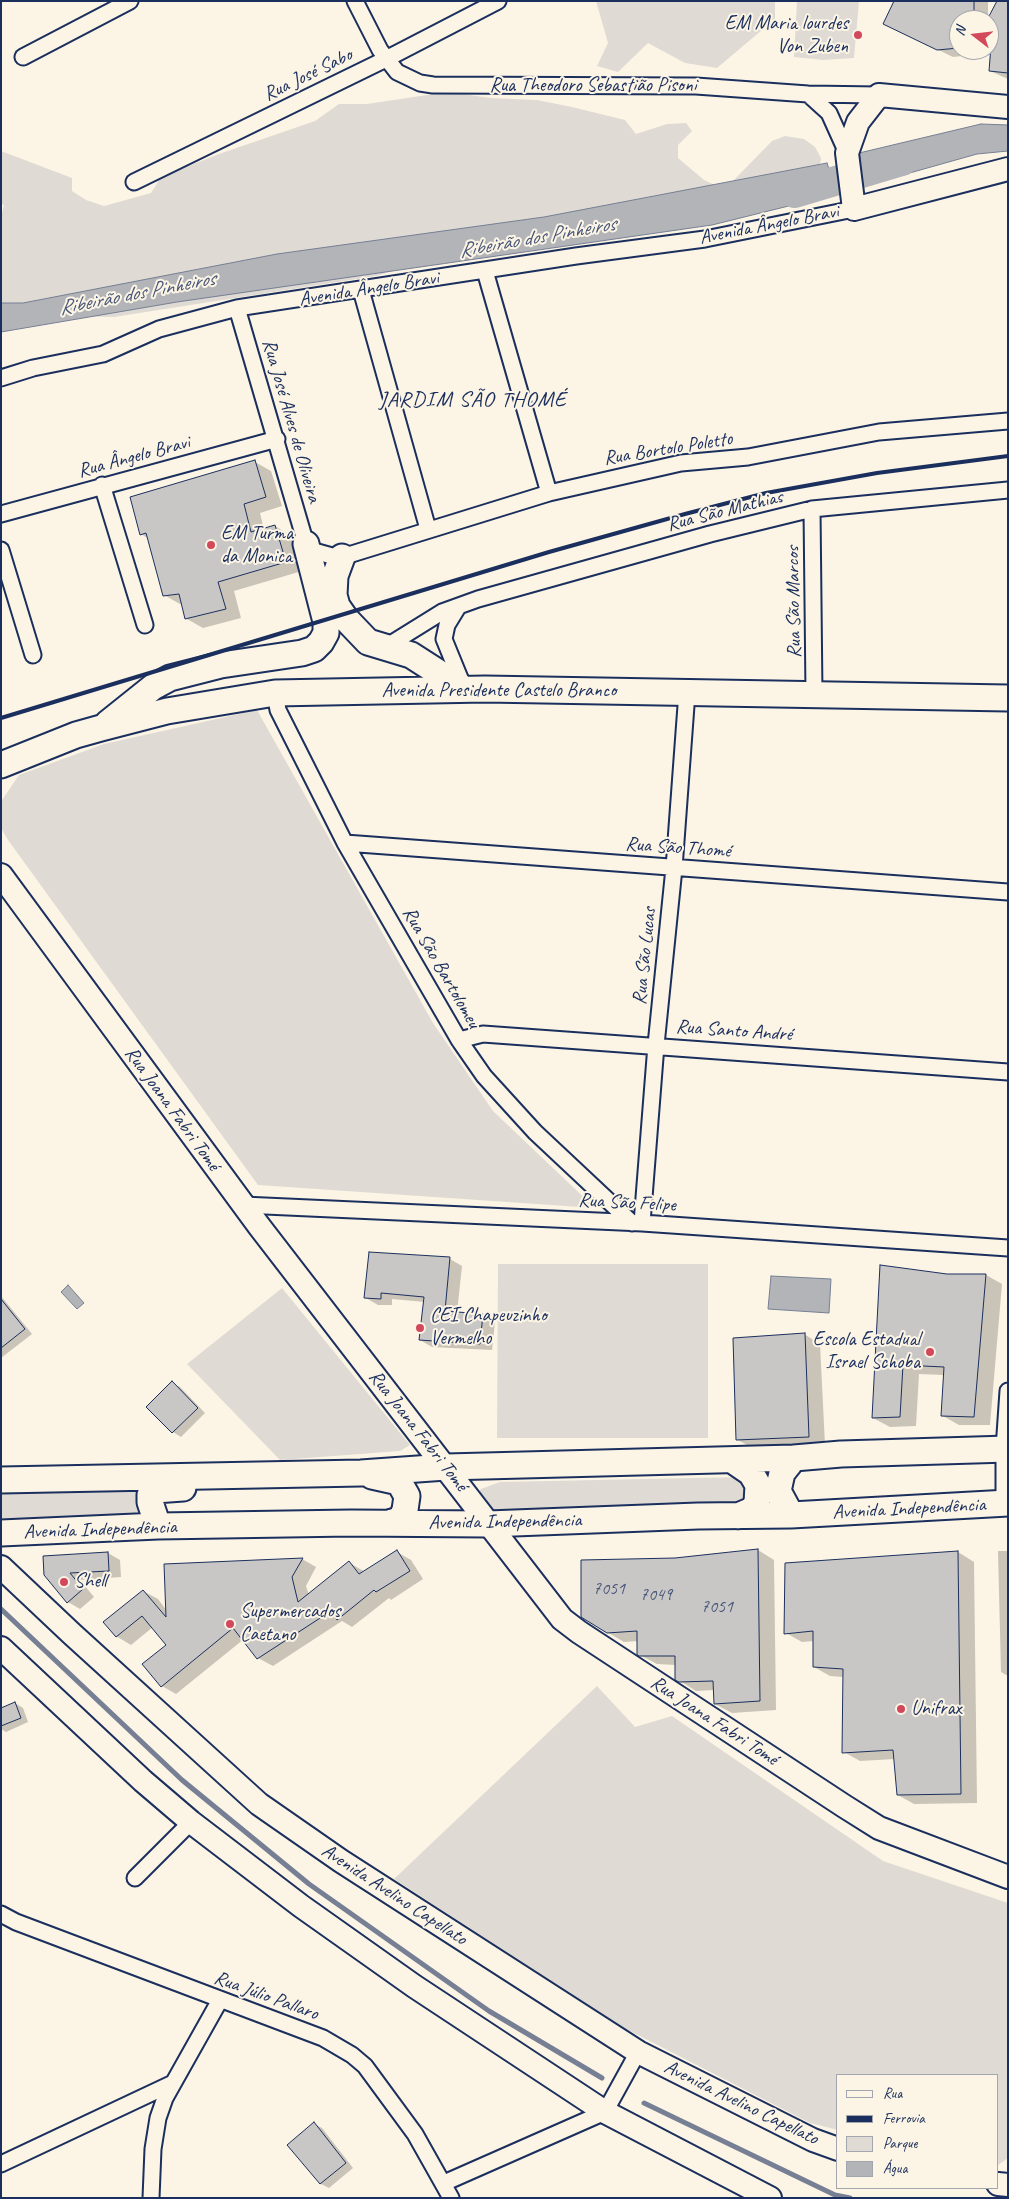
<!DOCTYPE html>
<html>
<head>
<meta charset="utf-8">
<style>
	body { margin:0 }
	#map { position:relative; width:1009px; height:2199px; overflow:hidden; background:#fcf5e5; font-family:Caveat,sans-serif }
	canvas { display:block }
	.frame { position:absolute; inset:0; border:2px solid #1b2f5e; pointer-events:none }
	.legend { position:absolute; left:836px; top:2074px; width:162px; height:115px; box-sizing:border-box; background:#fcf5e5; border:1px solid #a2a6af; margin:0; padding:6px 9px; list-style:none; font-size:15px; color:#1b2f5e }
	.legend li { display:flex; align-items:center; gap:10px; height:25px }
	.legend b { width:25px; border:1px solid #a2a6af }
	.north { position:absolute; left:949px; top:10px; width:50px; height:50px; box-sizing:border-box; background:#fcf5e5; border:1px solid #a2a6af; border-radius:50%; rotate:286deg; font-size:14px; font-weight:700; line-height:20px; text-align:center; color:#1b2f5e }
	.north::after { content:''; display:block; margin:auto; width:18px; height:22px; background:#d1495b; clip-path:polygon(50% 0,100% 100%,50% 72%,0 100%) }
</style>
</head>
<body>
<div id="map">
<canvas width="1009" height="2199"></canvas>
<div class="frame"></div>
<ul class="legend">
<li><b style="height:6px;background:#fcf5e5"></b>Rua</li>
<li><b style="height:6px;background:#1b2f5e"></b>Ferrovia</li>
<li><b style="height:14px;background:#dfdbd4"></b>Parque</li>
<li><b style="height:14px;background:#b2b4b8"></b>Água</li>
</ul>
<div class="north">N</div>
</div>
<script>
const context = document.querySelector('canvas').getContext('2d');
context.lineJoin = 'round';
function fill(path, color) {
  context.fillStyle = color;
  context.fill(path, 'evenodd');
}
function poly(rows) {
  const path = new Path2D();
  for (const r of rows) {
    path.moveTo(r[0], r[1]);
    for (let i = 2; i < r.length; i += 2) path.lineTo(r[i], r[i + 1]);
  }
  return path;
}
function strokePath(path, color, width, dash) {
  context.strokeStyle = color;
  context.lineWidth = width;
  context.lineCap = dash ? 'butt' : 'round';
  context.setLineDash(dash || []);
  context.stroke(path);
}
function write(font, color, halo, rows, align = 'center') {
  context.font = font + ' Caveat,sans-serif';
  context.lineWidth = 4;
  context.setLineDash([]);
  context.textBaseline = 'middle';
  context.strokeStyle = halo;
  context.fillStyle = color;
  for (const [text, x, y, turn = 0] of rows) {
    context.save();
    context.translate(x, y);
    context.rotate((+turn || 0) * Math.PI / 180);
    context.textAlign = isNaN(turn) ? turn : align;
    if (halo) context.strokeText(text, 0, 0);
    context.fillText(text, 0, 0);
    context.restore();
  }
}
const green = poly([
	[596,1,775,1,775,19,717,68,685,63,648,43,618,72,597,66,608,43],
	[797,1,859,1,854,58,823,60,794,57],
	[447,92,491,98,537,100,572,107,625,120,636,134,667,124,686,123,692,131,678,145,678,158,704,180,715,185,733,181,772,141,785,136,804,139,815,147,821,158,819,172,416,257,396,270,376,276,114,317,56,316,1,320,1,217,4,205,1,204,1,151,72,178,72,191,86,200,104,206,151,193,161,177,219,154,315,121,339,104,367,104],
	[257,710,433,1023,493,1111,595,1208,258,1185,8,840,1,828,2,800,19,775,104,744],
	[498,1264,708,1264,708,1438,497,1438],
	[282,1288,410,1445,400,1451,280,1460,187,1364],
	[744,1477,753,1485,740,1511,489,1516,476,1495,481,1489,500,1482],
	[149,1484,147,1520,1,1526,1,1489],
	[597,1686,635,1727,672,1716,883,1861,1008,1903,1008,2158,998,2165,998,2075,838,2075,838,2130,810,2123,628,2030,394,1879]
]);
const water = poly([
	[981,124,1008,125,1008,151,977,154,867,185,859,153,981,124],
	[827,163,837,194,712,225,177,302,1,332,1,303,23,303,277,254,544,217,827,163],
	[771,1276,831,1279,829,1313,768,1309,771,1276],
	[68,1285,84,1303,77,1309,61,1292,68,1285]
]);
const shadow = poly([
	[895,1,988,1,988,20,959,20,959,50,989,50,989,20,1008,1,1008,79,990,71,991,53,953,57,899,31],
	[255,462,271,471,282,506,260,513,264,530,275,526,291,536,302,571,234,591,241,618,203,628,187,619,183,604,180,604,164,595,149,539,141,534],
	[450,1259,462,1266,457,1313,483,1315,495,1322,492,1350,432,1347,420,1340,425,1302,392,1299,392,1305,378,1305,366,1298],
	[947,1275,986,1275,1002,1284,990,1425,959,1425,943,1416,944,1375,919,1374,916,1426,890,1427,873,1418],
	[1,1296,32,1334,1,1358],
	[804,1334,820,1344,825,1445,754,1449,738,1440],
	[172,1383,180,1387,205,1413,181,1437,173,1432,148,1407],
	[758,1550,774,1560,776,1710,732,1713,715,1704,715,1690,696,1691,677,1679,676,1665,657,1664,638,1654,638,1641,624,1642,607,1632,675,1559],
	[998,1551,1008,1551,1008,1676,1001,1672],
	[397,1552,411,1560,423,1579,391,1600,389,1598,352,1627,342,1621,273,1666,258,1658,244,1639,176,1694,162,1686,168,1646,153,1627,131,1645,116,1636,143,1591,158,1599,167,1611,166,1565,302,1559,316,1567,306,1586,309,1595,350,1563,365,1572],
	[958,1552,974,1562,977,1803,914,1804,898,1795,895,1759,860,1761,844,1752,844,1677,830,1676,814,1667,814,1641,802,1642,786,1633,787,1564],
	[108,1553,120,1560,121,1577,80,1580,94,1597,80,1609,68,1602,45,1575],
	[15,1703,23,1708,28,1722,6,1732,1,1729,1,1709],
	[314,2124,322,2128,353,2168,329,2188,321,2184,289,2145]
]);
const stream = poly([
	[1,1609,182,1780,309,1884,489,2011,602,2078],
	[644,2103,835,2195,850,2198]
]);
const river = poly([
	[795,193,902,161]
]);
const building = poly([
	[894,1,974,1,974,20,959,20,959,48,937,50,883,24,894,1],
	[997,1,1008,1,1008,73,989,71,993,20,987,20,997,1],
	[255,460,266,497,244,504,251,532,275,525,286,562,218,582,226,609,185,619,179,594,163,596,146,533,140,535,130,497,255,460],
	[369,1252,450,1257,445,1311,483,1314,480,1344,419,1340,424,1297,381,1293,381,1299,364,1298,369,1252],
	[880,1265,947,1274,986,1274,974,1417,941,1416,944,1367,903,1365,900,1417,872,1418,880,1265],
	[1,1299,25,1329,1,1348,1,1299],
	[805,1333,809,1437,736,1440,733,1338,805,1333],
	[172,1381,198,1408,172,1433,146,1407,172,1381],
	[758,1549,760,1701,714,1704,713,1681,679,1682,675,1680,675,1656,639,1656,637,1655,637,1631,607,1633,581,1617,581,1560,675,1558,758,1549],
	[397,1550,410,1571,376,1592,374,1590,337,1620,331,1611,257,1659,233,1628,161,1687,142,1664,166,1645,142,1616,116,1637,103,1622,143,1590,166,1617,164,1564,303,1558,292,1577,298,1602,349,1561,359,1574,397,1550],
	[958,1551,961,1794,897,1795,893,1750,842,1753,843,1669,813,1667,813,1631,784,1634,785,1563,958,1551],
	[108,1552,109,1571,70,1573,83,1589,67,1603,44,1575,43,1556,108,1552],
	[15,1702,21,1718,1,1726,1,1708,15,1702],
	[314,2122,346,2163,320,2184,287,2145,314,2122]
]);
const street = poly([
	[355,1,380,50,397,72,420,83,433,85,696,86,808,94,879,95],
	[23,57,130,1],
	[808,94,829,113,847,153],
	[134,182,386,59,498,1],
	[485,271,549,493],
	[361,290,428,529],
	[237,308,306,544,314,551,332,556,342,557,549,493,681,463,748,457,879,432,1008,421],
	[1,378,33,368,103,354,159,329,237,308,576,256,705,239,854,209],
	[102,485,145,625],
	[812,509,814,694],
	[1,514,277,439],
	[1,550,33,655],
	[458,607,447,625,444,639,464,688],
	[384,648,442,612,478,599,710,534,812,509,1008,490],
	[275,693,278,710,345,843,459,1040,484,1076,535,1132,632,1223],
	[345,843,1008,892],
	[459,1040,483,1034,1008,1072],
	[243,1205,642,1223,1008,1248],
	[642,1223,656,1045,674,868,687,692],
	[1004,1503,1004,1449,1008,1391],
	[135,1878,191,1822],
	[1,1914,16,1922,323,2038,352,2055,365,2066,415,2134,451,2198],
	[1,2164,173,2083],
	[444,2183,605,2112,638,2052],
	[151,2198,153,2149,158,2118,165,2098,220,2000]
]);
const secondary = poly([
	[1008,107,879,95,858,122,847,153,854,209,1008,169],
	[1,875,259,1226,562,1619,579,1632,844,1806,879,1828,1008,1877],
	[1,1567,72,1634,259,1804,341,1861,638,2052,813,2140,838,2149],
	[1,1648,143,1781,191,1822,301,1906,414,1986,605,2112,770,2198],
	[998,2184,1008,2185]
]);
const primary = poly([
	[342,557,335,576,334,595,337,606,346,619,368,642,411,655,464,689],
	[108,723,153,687,170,678,221,665,302,653,314,649,321,642,326,633,326,622,306,544],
	[1,765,76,735,101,728,167,711,275,693,485,689,1008,698],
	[732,1460,751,1473,758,1485,757,1503,752,1510,738,1516],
	[372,1476,399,1482,407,1496,405,1510,401,1519,390,1523],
	[1,1480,361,1473,446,1467,794,1458,841,1454,1008,1449],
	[791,1515,778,1491,782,1473,794,1458],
	[158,1526,150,1502,150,1495,155,1490,183,1488],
	[1,1533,158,1526,351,1523,488,1524,698,1516,791,1515,1008,1503]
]);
const rail = poly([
	[1,718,549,552,685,514,766,493,877,473,1008,456]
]);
const markers = [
	[858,35,5,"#d1495b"],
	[211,545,5,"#d1495b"],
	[420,1328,5,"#d1495b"],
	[930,1352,5,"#d1495b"],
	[64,1582,5,"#d1495b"],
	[230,1624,5,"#d1495b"],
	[901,1709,5,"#d1495b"]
];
const numberNames = [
	["7051",609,1589],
	["7049",656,1595],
	["7051",717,1607]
];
const poiNames = [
	["EM Maria lourdes",848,24,"right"],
	["Von Zuben",848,47,"right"],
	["EM Turma",221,534],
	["da Monica",221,557],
	["CEI Chapeuzinho",430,1316],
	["Vermelho",430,1339],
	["Escola Estadual",920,1340,"right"],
	["Israel Schoba",920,1363,"right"],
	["Shell",74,1582],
	["Supermercados",240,1612],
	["Caetano",240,1635],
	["Unifrax",911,1709]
];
const streetNames = [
	["Rua José Sabo",308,75,-26],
	["Rua Theodoro Sebastião Pisoni",593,86],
	["Avenida Ângelo Bravi",769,225,-11],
	["Avenida Ângelo Bravi",369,289,-9],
	["Rua José Alves de Oliveira",291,421,74],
	["Rua Bortolo Poletto",668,449,-9],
	["Rua Ângelo Bravi",134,457,-15],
	["Rua São Mathias",725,511,-14],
	["Rua São Marcos",794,602,-91],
	["Avenida Presidente Castelo Branco",499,691],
	["Rua São Thomé",678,848,4],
	["Rua São Lucas",645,956,-84],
	["Rua São Bartolomeu",441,968,60],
	["Rua Santo André",734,1031,4],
	["Rua Joana Fabri Tomé",172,1109,54],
	["Rua São Felipe",627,1203,3],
	["Rua Joana Fabri Tomé",418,1431,52],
	["Avenida Independência",909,1509,-3],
	["Avenida Independência",505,1522,-1],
	["Avenida Independência",100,1530,-2],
	["Rua Joana Fabri Tomé",714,1721,33],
	["Avenida Avelino Capellato",394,1895,33],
	["Rua Júlio Pallaro",266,1996,20],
	["Avenida Avelino Capellato",741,2103,26]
];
const waterNames = [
	["Ribeirão dos Pinheiros",537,238,-10],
	["Ribeirão dos Pinheiros",137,294,-11]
];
const quarterNames = [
	["JARDIM SÃO THOMÉ",473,400]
];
fill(green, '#dfdbd4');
fill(water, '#b2b4b8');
strokePath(water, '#767f94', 1);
fill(shadow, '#0003');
strokePath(stream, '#767f94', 5);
strokePath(river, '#b2b4b8', 30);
fill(building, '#c8c7c6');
strokePath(building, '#1b2f5e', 1);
strokePath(street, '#1b2f5e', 19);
strokePath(secondary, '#1b2f5e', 26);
strokePath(primary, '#1b2f5e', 29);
strokePath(street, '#fcf5e5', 15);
strokePath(secondary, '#fcf5e5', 22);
strokePath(primary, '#fcf5e5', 25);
strokePath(rail, '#1b2f5e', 4);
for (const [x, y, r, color] of markers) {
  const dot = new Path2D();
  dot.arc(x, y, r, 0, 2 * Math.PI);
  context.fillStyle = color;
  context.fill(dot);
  strokePath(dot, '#fcf5e5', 2);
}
write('18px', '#465578', null, numberNames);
write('20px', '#1b2f5e', '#fcf5e5', poiNames, 'left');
write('20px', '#1b2f5e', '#fcf5e5', streetNames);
write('italic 21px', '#485779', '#fcf5e5', waterNames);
context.letterSpacing = '1px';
write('22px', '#1b2f5e', '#fcf5e5', quarterNames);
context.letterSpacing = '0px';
</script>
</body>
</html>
